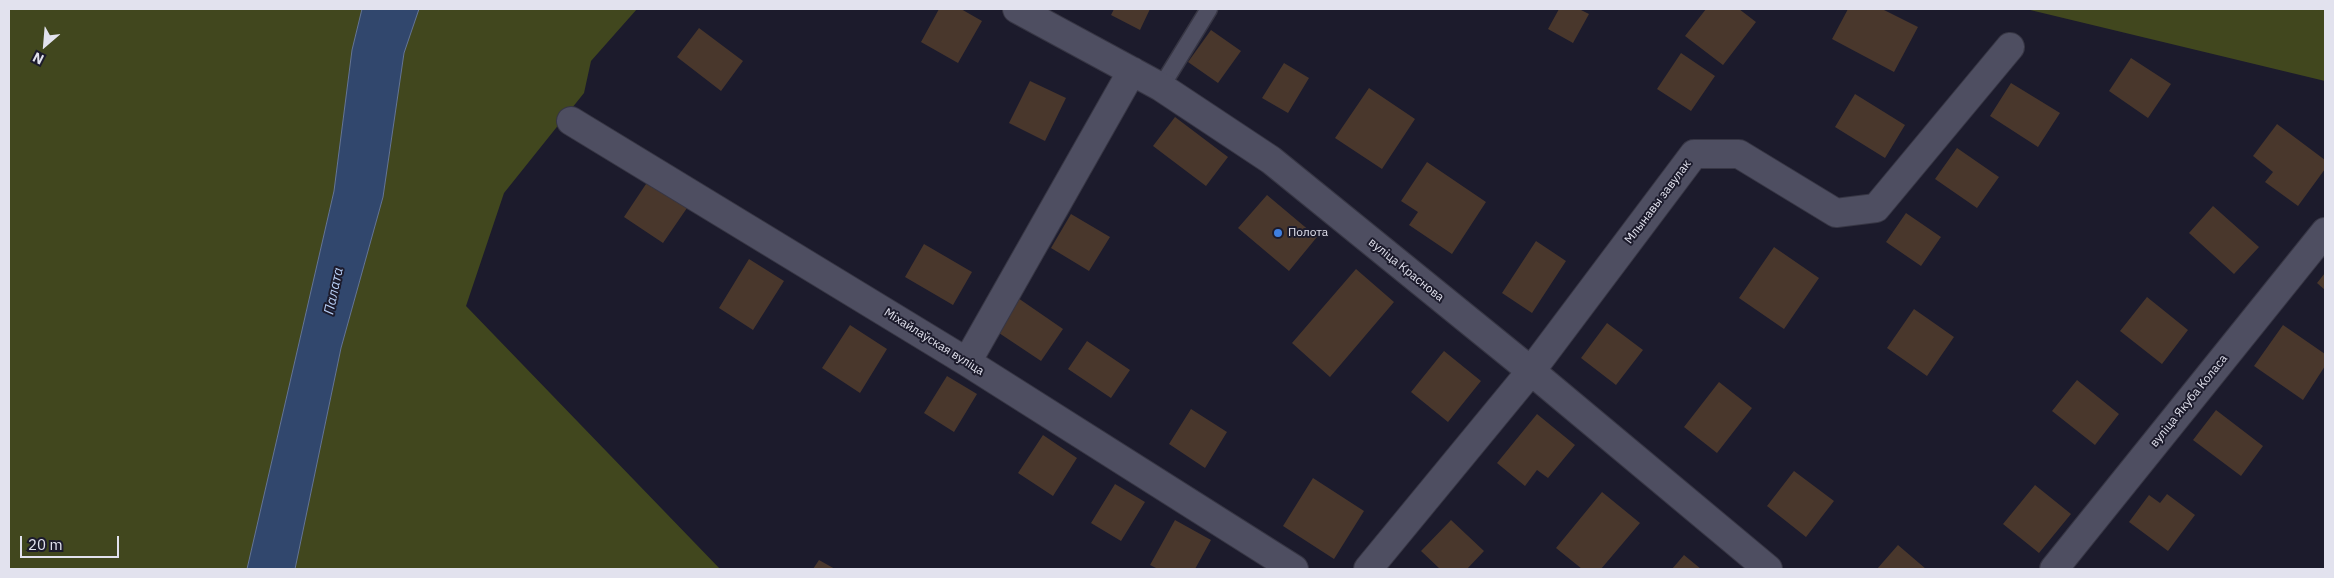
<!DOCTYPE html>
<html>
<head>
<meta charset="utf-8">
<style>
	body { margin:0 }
	#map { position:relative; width:2334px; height:578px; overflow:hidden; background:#1c1b2c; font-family:"IBM Plex Sans",sans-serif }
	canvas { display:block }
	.frame { position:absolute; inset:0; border:10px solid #e2e2ee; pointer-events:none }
	.north { position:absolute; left:20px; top:20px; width:50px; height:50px; -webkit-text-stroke:4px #1c1b2c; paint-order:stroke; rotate:207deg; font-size:14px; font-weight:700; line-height:20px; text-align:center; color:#e2e2ee }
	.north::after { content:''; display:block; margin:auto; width:18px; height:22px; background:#e2e2ee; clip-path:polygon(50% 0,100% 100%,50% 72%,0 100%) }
	.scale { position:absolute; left:20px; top:536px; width:99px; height:22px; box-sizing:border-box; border:2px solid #e2e2ee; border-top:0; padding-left:6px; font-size:15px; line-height:18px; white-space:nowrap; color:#e2e2ee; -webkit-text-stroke:4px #1c1b2c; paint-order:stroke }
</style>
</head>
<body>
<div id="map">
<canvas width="2334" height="578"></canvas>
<div class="frame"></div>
<div class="north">N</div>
<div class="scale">20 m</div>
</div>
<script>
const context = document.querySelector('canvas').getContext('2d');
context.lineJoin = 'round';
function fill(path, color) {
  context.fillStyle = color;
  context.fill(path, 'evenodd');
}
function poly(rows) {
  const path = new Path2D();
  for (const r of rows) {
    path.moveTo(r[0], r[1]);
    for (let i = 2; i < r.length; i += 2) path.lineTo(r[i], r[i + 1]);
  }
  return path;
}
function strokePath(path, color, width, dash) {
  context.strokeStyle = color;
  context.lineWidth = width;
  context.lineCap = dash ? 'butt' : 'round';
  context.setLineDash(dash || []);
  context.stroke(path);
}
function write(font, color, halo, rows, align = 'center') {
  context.font = font + ' "IBM Plex Sans",sans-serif';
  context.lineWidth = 4;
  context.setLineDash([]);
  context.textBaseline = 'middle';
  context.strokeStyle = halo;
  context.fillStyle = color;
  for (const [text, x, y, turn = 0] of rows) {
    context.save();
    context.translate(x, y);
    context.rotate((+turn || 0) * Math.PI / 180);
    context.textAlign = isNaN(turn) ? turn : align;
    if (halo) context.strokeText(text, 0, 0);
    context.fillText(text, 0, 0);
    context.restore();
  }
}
const green = poly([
	[9,9,362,9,352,50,334,191,247,569,9,569],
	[419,9,637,9,591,61,584,93,504,193,466,306,720,569,295,569,341,348,383,197,404,53],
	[2026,9,2325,9,2325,81]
]);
const water = poly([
	[362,9,419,9,404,53,383,197,341,348,295,569,247,569,334,191,352,50,362,9]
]);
const building = poly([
	[939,9,961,9,982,21,958,63,921,42],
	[1114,9,1150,9,1140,30,1111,15],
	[1559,9,1579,9,1589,14,1573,43,1548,29],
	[1706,9,1739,9,1756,22,1723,65,1685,36],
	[1848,9,1882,9,1918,27,1894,72,1832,39],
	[699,28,743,61,721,91,677,57],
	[1211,30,1241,51,1218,83,1188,62],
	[1681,53,1715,76,1691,111,1657,89],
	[2131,58,2171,84,2148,118,2109,91],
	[1284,63,1309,78,1288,113,1262,98],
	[1030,81,1066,98,1045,141,1009,123],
	[2011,83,2060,113,2038,147,1990,116],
	[1369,88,1415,119,1382,169,1335,138],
	[1855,94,1905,125,1885,158,1835,127],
	[1175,117,1228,157,1206,186,1153,146],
	[2277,124,2325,160,2325,169,2298,206,2265,182,2273,172,2253,156],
	[1957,148,1999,177,1977,208,1935,179],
	[1427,162,1486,202,1452,254,1409,225,1418,212,1401,201],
	[648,181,687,208,663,243,624,217],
	[1267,195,1317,237,1289,271,1238,228],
	[2213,206,2259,247,2234,274,2189,233],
	[1906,213,1941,237,1921,266,1886,242],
	[1071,214,1110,237,1089,271,1051,248],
	[1536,241,1566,261,1532,313,1502,293],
	[924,244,972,272,953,305,905,277],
	[1774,247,1819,278,1784,329,1739,298],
	[749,259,784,281,753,330,719,308],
	[1356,269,1394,302,1330,377,1292,343],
	[2325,273,2325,290,2317,283],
	[2147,297,2188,330,2162,364,2120,331],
	[1018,298,1063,329,1041,361,996,331],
	[1914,309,1954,337,1927,376,1887,348],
	[1607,323,1643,350,1616,385,1581,358],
	[850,325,887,349,860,393,822,368],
	[2283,325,2325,354,2325,366,2303,400,2254,366],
	[1087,341,1130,370,1111,398,1068,369],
	[1444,351,1481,381,1448,422,1411,392],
	[947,376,977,394,954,432,924,413],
	[2077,380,2119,414,2095,445,2052,411],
	[1719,382,1752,408,1717,453,1684,427],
	[1191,409,1227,432,1205,468,1169,444],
	[2216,410,2263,446,2241,476,2193,440],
	[1537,414,1575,445,1548,478,1537,470,1525,486,1497,463],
	[1043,435,1077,458,1053,496,1018,473],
	[1794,471,1834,501,1806,537,1767,506],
	[1313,478,1364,511,1334,559,1283,526],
	[1115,484,1145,502,1121,541,1091,523],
	[2035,485,2071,514,2039,553,2003,524],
	[1602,492,1640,523,1601,569,1582,569,1556,548],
	[2167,494,2195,515,2168,551,2129,522,2149,495,2160,503],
	[1175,520,1211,540,1195,569,1158,569,1150,565],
	[1451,520,1484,551,1467,569,1440,569,1421,551],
	[1898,545,1926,569,1877,569],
	[1684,555,1701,569,1672,569],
	[819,560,835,569,813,569]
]);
const lane = poly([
	[1161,87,1209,9]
]);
const street = poly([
	[1017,9,1161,87,1271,160,1531,371,1768,569],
	[571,121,967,362,1294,569],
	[967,362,1132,71],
	[1368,569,1531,371,1694,154,1739,154,1836,213,1876,208,2010,47],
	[2054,569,2325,232]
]);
const markers = [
	[1278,233,5,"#3f7fe0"]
];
const streetNames = [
	["Млынавы завулак",1658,202,-53],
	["вуліца Краснова",1406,270,39],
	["Міхайлаўская вуліца",934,342,32],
	["вуліца Якуба Коласа",2189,401,-51]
];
const poiNames = [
	["Полота",1288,233]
];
const waterNames = [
	["Палата",334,291,-78]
];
fill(green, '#41471e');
fill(water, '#31476d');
strokePath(water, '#667694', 1);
fill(building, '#49372c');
strokePath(lane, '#373644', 19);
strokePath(street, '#373644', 30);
strokePath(lane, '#4e4e61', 16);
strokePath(street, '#4e4e61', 28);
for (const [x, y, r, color] of markers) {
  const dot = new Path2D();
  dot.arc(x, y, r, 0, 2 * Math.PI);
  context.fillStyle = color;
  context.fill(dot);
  strokePath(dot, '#1c1b2c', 2);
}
write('12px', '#e2e2ee', '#1c1b2c', streetNames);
write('12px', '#e2e2ee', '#1c1b2c', poiNames, 'left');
write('italic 14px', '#b8cff6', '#1c1b2c', waterNames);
</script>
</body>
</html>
